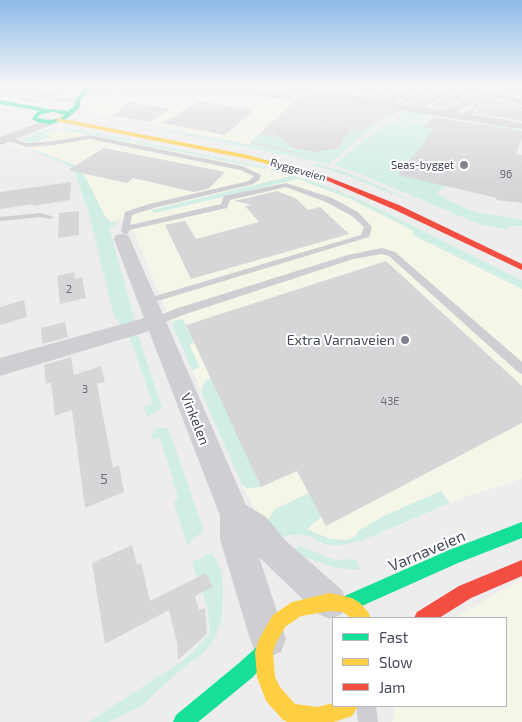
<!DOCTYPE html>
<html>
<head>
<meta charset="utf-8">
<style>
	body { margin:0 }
	#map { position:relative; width:522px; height:722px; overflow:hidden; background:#eeeded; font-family:"Exo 2",sans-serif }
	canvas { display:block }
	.legend { position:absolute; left:332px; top:617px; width:175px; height:90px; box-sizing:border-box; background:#fff; border:1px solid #b4b6bd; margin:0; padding:6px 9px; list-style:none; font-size:15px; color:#444959 }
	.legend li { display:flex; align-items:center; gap:10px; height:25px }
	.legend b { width:25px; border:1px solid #b4b6bd }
</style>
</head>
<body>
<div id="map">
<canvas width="522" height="722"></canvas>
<ul class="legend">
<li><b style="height:6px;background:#16e098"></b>Fast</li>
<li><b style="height:6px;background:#ffcf43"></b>Slow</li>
<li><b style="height:6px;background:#f24e42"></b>Jam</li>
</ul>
</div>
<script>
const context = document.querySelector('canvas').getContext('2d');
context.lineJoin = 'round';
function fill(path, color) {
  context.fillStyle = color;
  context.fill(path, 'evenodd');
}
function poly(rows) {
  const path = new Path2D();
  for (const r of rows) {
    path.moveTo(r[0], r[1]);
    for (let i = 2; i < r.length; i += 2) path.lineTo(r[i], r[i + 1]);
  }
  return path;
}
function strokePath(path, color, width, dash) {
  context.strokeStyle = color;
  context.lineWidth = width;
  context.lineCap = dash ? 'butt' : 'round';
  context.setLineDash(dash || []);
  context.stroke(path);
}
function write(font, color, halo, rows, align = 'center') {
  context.font = font + ' "Exo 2",sans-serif';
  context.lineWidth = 4;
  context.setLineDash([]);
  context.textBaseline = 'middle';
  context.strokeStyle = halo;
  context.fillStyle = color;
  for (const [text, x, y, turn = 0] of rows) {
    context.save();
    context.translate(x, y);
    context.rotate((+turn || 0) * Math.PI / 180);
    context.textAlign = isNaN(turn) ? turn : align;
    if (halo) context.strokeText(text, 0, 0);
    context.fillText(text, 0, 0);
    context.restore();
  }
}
const commercial = poly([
	[0,85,51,85,78,90,61,102,36,105,0,97],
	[118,91,247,92,296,99,249,144,99,115,88,108,96,95],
	[64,129,81,130,228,159,295,175,369,204,522,280,522,479,465,497,402,524,345,545,327,545,308,536,301,535,292,535,281,538,265,525,245,491,164,306,128,216,111,222,105,217,89,184,79,168,73,164,35,150,11,146,40,132],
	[522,579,522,722,392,722,395,706,506,706,506,618,454,618]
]);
const education = poly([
	[308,92,405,109,379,122,330,160,249,144,296,99]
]);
const green = poly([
	[409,109,522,129,520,132,476,122,428,116,421,122,395,118],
	[386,115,391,117,379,123,329,164,156,129,158,128,328,159,251,142,260,134,282,138,292,148,315,152,338,148,350,129,363,131],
	[402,120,427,124,434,129,399,175,446,185,437,193,457,205,477,212,522,220,522,226,508,226,508,230,479,224,363,175,334,165,383,125],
	[64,129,81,130,133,140,131,142,63,130,47,133,46,134,51,137,35,142,21,141,40,132],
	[136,141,228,159,266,168,265,169,134,143],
	[35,150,73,164,79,168,89,184,105,217,111,222,115,221,116,226,109,227,135,321,120,325,118,319,115,319,88,210,74,170,66,164,32,151],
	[315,164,344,171,422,205,342,174,313,165],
	[273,169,334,189,369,204,522,280,522,289,413,235,414,231,351,199,298,179,154,213,152,210,291,176,268,170],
	[183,319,194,343,189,345,200,367,192,370,172,324,174,321],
	[129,335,138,335,162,408,147,418,143,407,153,404],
	[232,370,277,457,252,468,261,487,247,488,242,485,201,391,205,381],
	[158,428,168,428,204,530,187,545,174,503,178,497,160,438,153,440,151,434],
	[441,491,450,503,363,540,344,545,327,545,308,536,301,535,292,535,281,538,268,520,275,509,309,493,321,517,307,529,330,539,348,540,357,535,358,531,384,516],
	[300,546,335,560,355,559,362,570,336,568,305,557,294,549],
	[212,553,222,572,223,592,222,617,216,637,205,652,184,667,141,706,109,722,89,722,185,659,210,634,207,606,192,562]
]);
const building = poly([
	[0,85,79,85,79,86,37,103,13,98,21,97,35,100,39,98,37,95,21,91,0,94],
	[352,85,409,85,384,98,351,90],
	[427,85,489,85,445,108,430,106,452,95,453,88,449,86,412,103,400,101],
	[506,85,522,85,522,97,498,91],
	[486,98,522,107,522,121,475,113,478,109,471,107,463,111],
	[198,101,254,110,225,135,163,123],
	[128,102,171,109,149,122,113,116],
	[433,117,522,131,522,138,516,154,522,155,522,203,496,200,497,198,398,175,434,129,424,127],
	[266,123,297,128,311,126,329,129,332,126,350,129,338,148,315,152,292,148],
	[104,148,225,172,208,189,194,192,133,178,127,183,68,170],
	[71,182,70,200,33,206,34,204,0,209,0,192],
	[277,191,295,198,308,210,320,207,349,234,191,279,165,225,185,221,196,239,259,222,245,206,252,205,234,201],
	[79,211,79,235,58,238,59,213],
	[386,261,522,386,522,423,326,526,297,471,261,487,186,325],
	[74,272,75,279,82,277,86,298,60,304,57,276],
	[24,300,27,317,0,325,0,307],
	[65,322,68,337,42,344,41,328],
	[71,357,74,375,101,366,105,382,97,384,104,421,113,468,119,465,124,492,85,508,72,410,55,416,51,382,46,384,44,365],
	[132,545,137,565,141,563,150,601,206,573,213,587,195,596,199,610,205,608,207,634,178,660,177,643,169,610,105,644,92,563]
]);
const lane = poly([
	[21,93,37,97,35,98,21,95,0,98,0,96,21,93],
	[80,97,82,99,52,102,50,101,80,97],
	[471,109,476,110,467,118,463,118,463,116,471,109],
	[90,135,242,166,261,175,259,180,253,184,154,208,132,215,130,225,221,204,224,196,286,183,332,198,358,212,372,227,369,237,151,303,145,303,143,301,145,299,361,235,364,227,352,216,326,202,286,187,230,200,227,208,129,230,128,234,125,234,121,232,125,212,149,204,249,181,254,176,240,170,90,139,54,145,26,147,3,138,6,136,27,143,54,141,90,135],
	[41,213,54,217,50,219,41,217,0,221,0,217,41,213],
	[382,248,395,252,522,362,522,374,518,372,389,256,382,254,353,259,183,315,155,326,150,322,151,319,175,309,348,255,382,248],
	[356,706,376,706,378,722,358,722,356,706]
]);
const street = poly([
	[270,85,292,85,384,100,413,85,425,85,395,102,412,105,448,88,451,89,451,93,424,107,445,110,493,85,504,85,494,92,522,99,522,105,486,96,457,112,522,123,522,129,412,112,274,88,270,85],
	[87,87,236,87,290,94,295,97,290,100,236,93,84,92,82,90,87,87],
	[50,119,55,122,54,124,0,145,0,137,50,119],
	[122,234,128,235,130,239,246,505,266,517,285,540,342,590,347,602,342,614,330,619,318,614,259,557,286,639,281,652,268,657,255,652,250,639,220,539,220,516,149,331,0,376,0,358,144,318,114,239,116,235,122,234]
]);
const fast = poly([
	[87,85,92,85,80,101,80,107,65,120,50,124,37,122,32,119,37,112,40,111,0,104,0,100,48,109,68,111,75,105,75,101,87,85],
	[53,112,65,115,61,118,50,120,37,118,41,114,53,112],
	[522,522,522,538,458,563,346,613,340,610,337,604,340,598,449,550,522,522],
	[264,643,270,646,273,652,270,658,253,677,198,722,173,722,176,715,239,663,258,646,264,643]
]);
const slow = poly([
	[58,118,248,155,324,176,321,178,248,159,56,121,58,118],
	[330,593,352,598,360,603,368,612,371,618,351,618,343,612,330,611,301,616,285,627,276,643,273,652,275,677,280,687,295,704,318,707,333,703,333,706,358,706,352,716,334,722,288,722,283,720,266,701,257,677,255,652,259,639,273,615,292,602,330,593]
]);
const jam = poly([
	[319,175,323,175,399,205,522,264,522,270,393,209,319,177,319,175],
	[522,560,522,576,471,598,439,618,414,618,417,612,459,586,522,560]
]);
const markers = [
	[464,165,5,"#80828d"],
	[405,340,5,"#80828d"]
];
const farPoinames = [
	["Seas-bygget",454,165]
];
const farStreetnames = [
	["Ryggeveien",298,170,16]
];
const numberNames = [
	["96",506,174],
	["2",69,289],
	["3",85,389],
	["43E",390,401]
];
const poiNames = [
	["Extra Varnaveien",395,340]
];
const streetNames = [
	["Vinkelen",195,419,68]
];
const nearNumbernames = [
	["5",104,479]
];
const nearStreetnames = [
	["Varnaveien",427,551,-23]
];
fill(commercial, '#f5f5e8');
fill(education, '#dcdcdd');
fill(green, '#d0eee5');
fill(building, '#d6d6d9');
fill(lane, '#ceced3');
fill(street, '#ceced3');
fill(fast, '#16e098');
fill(slow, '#ffcf43');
fill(jam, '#f24e42');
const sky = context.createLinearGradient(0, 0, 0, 186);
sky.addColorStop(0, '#8dbbea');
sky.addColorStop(0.46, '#f7f7f7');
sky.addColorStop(1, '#f7f7f700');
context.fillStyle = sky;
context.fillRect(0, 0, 522, 186);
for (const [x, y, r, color] of markers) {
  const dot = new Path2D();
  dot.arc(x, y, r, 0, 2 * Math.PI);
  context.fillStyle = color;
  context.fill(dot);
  strokePath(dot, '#fff', 2);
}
write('11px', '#444959', '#fff', farPoinames, 'right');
write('11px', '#444959', '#fff', farStreetnames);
write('11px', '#6a6e7a', null, numberNames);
write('14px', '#444959', '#fff', poiNames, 'right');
write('14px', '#444959', '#fff', streetNames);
write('14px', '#6a6e7a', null, nearNumbernames);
write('16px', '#444959', '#fff', nearStreetnames);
</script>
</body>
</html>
